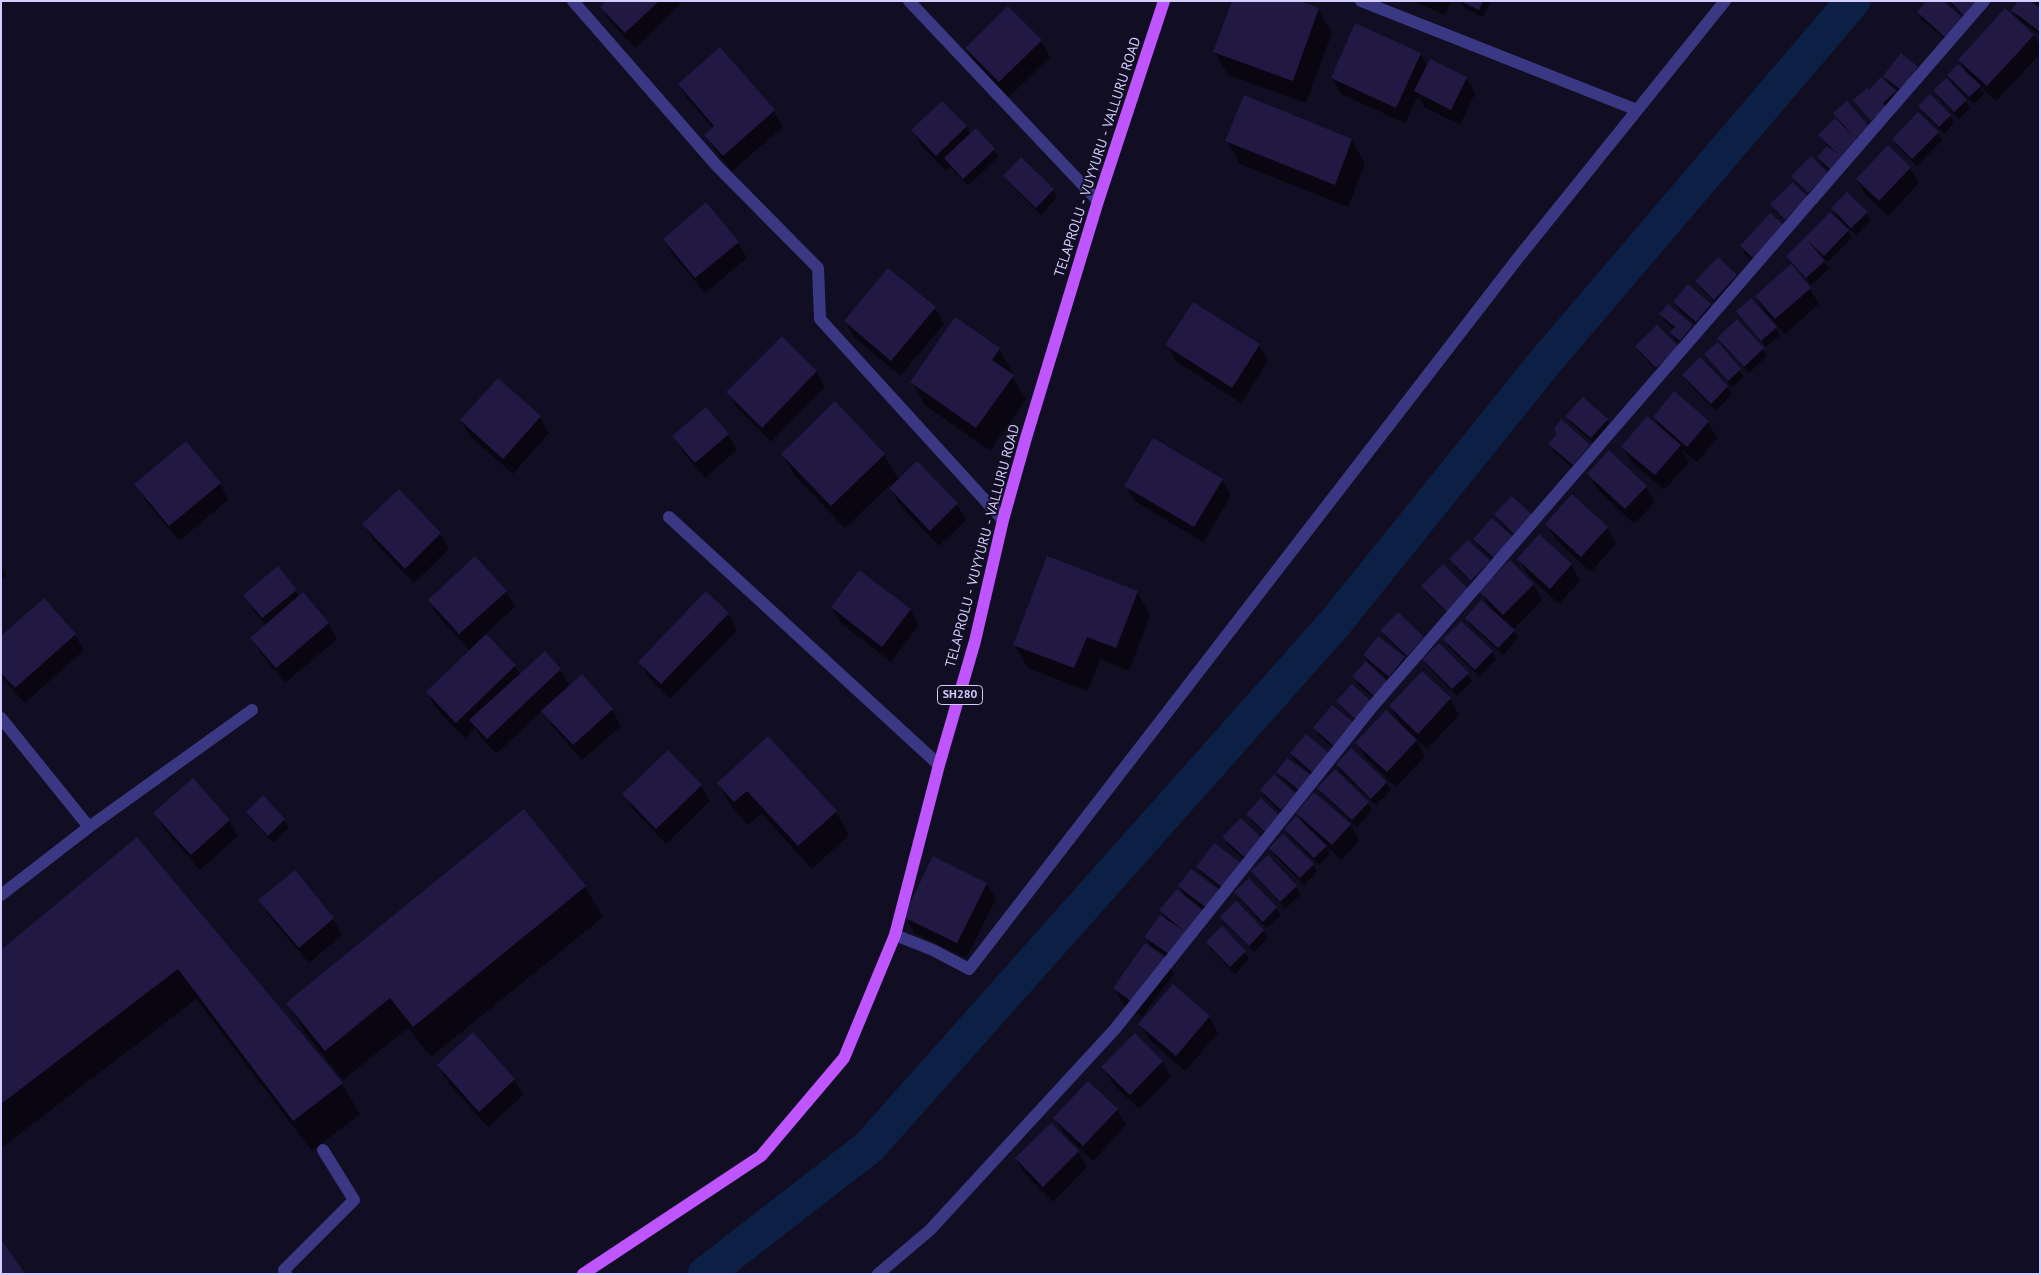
<!DOCTYPE html>
<html>
<head>
<meta charset="utf-8">
<style>
	body { margin:0 }
	#map { position:relative; width:2041px; height:1275px; overflow:hidden; background:#110d22; font-family:"PT Sans",sans-serif }
	canvas { display:block }
	.frame { position:absolute; inset:0; border:2px solid #d3ceff; pointer-events:none }
</style>
</head>
<body>
<div id="map">
<canvas width="2041" height="1275"></canvas>
<div class="frame"></div>
</div>
<script>
const context = document.querySelector('canvas').getContext('2d');
context.lineJoin = 'round';
function fill(path, color) {
  context.fillStyle = color;
  context.fill(path, 'evenodd');
}
function poly(rows) {
  const path = new Path2D();
  for (const r of rows) {
    path.moveTo(r[0], r[1]);
    for (let i = 2; i < r.length; i += 2) path.lineTo(r[i], r[i + 1]);
  }
  return path;
}
function strokePath(path, color, width, dash) {
  context.strokeStyle = color;
  context.lineWidth = width;
  context.lineCap = dash ? 'butt' : 'round';
  context.setLineDash(dash || []);
  context.stroke(path);
}
function write(font, color, halo, rows, align = 'center') {
  context.font = font + ' "PT Sans",sans-serif';
  context.lineWidth = 4;
  context.setLineDash([]);
  context.textBaseline = 'middle';
  context.strokeStyle = halo;
  context.fillStyle = color;
  for (const [text, x, y, turn = 0] of rows) {
    context.save();
    context.translate(x, y);
    context.rotate((+turn || 0) * Math.PI / 180);
    context.textAlign = isNaN(turn) ? turn : align;
    if (halo) context.strokeText(text, 0, 0);
    context.fillText(text, 0, 0);
    context.restore();
  }
}
const shadow = poly([
	[608,1,683,1,635,48,611,23,602,7],
	[1413,1,1451,1,1445,15],
	[1460,1,1491,1,1483,17,1464,8],
	[1928,1,1950,43,1922,20,1918,12],
	[1948,1,1980,1,1969,23],
	[2030,1,2040,1,2040,35,2017,18,2013,10],
	[1318,9,1332,33,1306,103,1228,75,1214,51],
	[1356,25,1420,54,1428,67,1466,78,1475,93,1460,125,1424,107,1418,96,1405,123,1341,94,1332,78],
	[2034,35,2040,46,2040,54,1996,101,1980,86,1984,94,1974,104,1953,83,1949,76,1966,72,1959,60],
	[1041,41,1050,57,1009,97,975,64,966,48],
	[1917,68,1922,75,1905,96,1889,83,1885,76],
	[679,84,774,111,783,127,732,171,715,150,706,135,713,128,688,100],
	[1935,90,1966,101,1970,108,1959,119,1939,98],
	[1869,91,1895,91,1899,99,1876,127,1855,101],
	[1244,97,1352,140,1365,164,1348,207,1240,164,1227,141],
	[1920,106,1950,116,1954,123,1944,134,1924,114],
	[1834,113,1868,127,1836,177,1823,165,1818,157,1828,146,1820,135,1843,125],
	[966,127,971,135,994,150,998,157,968,186,950,167,946,171,922,146,913,131],
	[1938,133,1942,140,1917,166,1898,147,1893,139],
	[1910,168,1919,183,1888,216,1866,195,1857,179],
	[1827,174,1813,199,1797,183,1793,176],
	[1005,176,1053,190,1057,197,1041,215,1009,183],
	[1807,198,1790,226,1776,212,1772,204],
	[706,204,738,243,747,258,705,293,673,255,664,239],
	[1832,208,1867,213,1871,220,1856,235,1836,216],
	[1770,214,1758,266,1745,254,1741,247],
	[1830,214,1848,231,1852,238,1828,262,1822,257,1829,269,1811,285,1788,256],
	[1736,276,1740,284,1719,306,1701,289,1696,281],
	[1689,286,1710,305,1715,313,1701,329,1679,310,1674,302],
	[1810,289,1819,304,1785,334,1765,312,1756,296],
	[1668,306,1692,326,1697,334,1684,348,1675,340,1671,333,1674,329,1665,322,1661,314],
	[935,308,944,324,900,376,854,337,845,321],
	[1737,311,1776,328,1780,335,1766,347],
	[956,318,999,349,1013,373,1011,375,1026,399,990,451,925,405,912,382],
	[1719,338,1763,349,1767,356,1749,373,1723,346],
	[1167,345,1259,345,1268,361,1241,403,1176,361],
	[1637,346,1678,348,1661,375,1641,354],
	[1706,355,1740,370,1744,377,1732,387],
	[1700,359,1727,387,1732,394,1716,411,1688,383,1684,376],
	[816,371,825,387,771,442,737,408,728,392],
	[498,379,540,417,549,433,513,474,470,436,461,421],
	[1675,393,1708,422,1717,438,1697,462,1681,449,1689,462,1664,490,1632,462,1623,447,1661,429,1654,417],
	[835,403,884,455,899,480,917,462,957,504,966,520,939,546,899,504,889,486,845,528,796,477,782,454],
	[1567,416,1607,420,1611,427,1596,445,1571,424],
	[1559,434,1589,445,1593,453,1577,472,1554,452,1550,444],
	[728,435,737,450,705,478,683,452,674,436],
	[1589,474,1646,487,1655,502,1634,524,1598,490],
	[1222,480,1231,496,1203,542,1135,501,1126,486],
	[136,484,220,484,228,500,179,541,145,500],
	[399,490,440,534,449,549,414,583,373,540,364,524],
	[1572,496,1607,528,1616,544,1591,572,1556,540,1547,524],
	[1496,514,1531,516,1519,540,1500,522],
	[1492,520,1499,565,1479,547,1475,539],
	[1451,559,1489,562,1493,569,1476,587,1455,567],
	[1519,559,1571,565,1580,581,1559,604,1528,575],
	[1,566,7,576,1,580],
	[1443,566,1452,618,1427,594,1423,587],
	[1533,584,1542,600,1513,630,1518,638,1503,655,1471,626,1467,618,1492,611,1481,591],
	[296,591,299,597,328,623,337,639,285,683,261,654,252,638,266,626,254,611,245,595],
	[506,592,515,607,485,634,515,666,521,675,545,653,560,670,570,687,582,676,612,710,621,726,582,760,552,726,543,710,496,754,480,736,475,728,465,738,436,708,427,692,470,651,438,616,429,600],
	[1137,592,1150,615,1129,671,1100,659,1088,691,1028,668,1014,645],
	[706,593,728,614,737,630,670,699,649,678,640,662],
	[832,608,910,609,919,625,891,662,841,623],
	[1398,614,1423,638,1412,662,1386,638,1382,630],
	[75,635,84,650,25,703,1,677,1,638],
	[1445,640,1492,652,1496,659,1480,677,1449,647],
	[1364,655,1404,658,1408,666,1394,684,1368,663],
	[1424,659,1468,674,1472,681,1457,696,1428,667],
	[1366,663,1379,703,1358,684,1354,676],
	[1353,686,1360,726,1342,708,1338,701],
	[1450,699,1459,715,1427,749,1415,738,1425,756,1396,787,1366,758,1357,743,1401,725,1390,706],
	[1333,707,1339,753,1319,736,1315,728],
	[1306,736,1318,780,1295,761,1291,753],
	[1351,750,1386,783,1391,790,1376,805,1341,772,1337,764],
	[1278,772,1314,784,1304,797,1282,779],
	[718,783,836,812,849,835,812,869,761,813,748,825,732,807],
	[701,786,710,801,666,844,633,809,624,794],
	[1319,788,1368,803,1372,810,1357,827,1323,795],
	[1261,791,1300,802,1286,817,1266,798],
	[263,797,284,820,289,828,273,843,252,820,247,812],
	[1261,800,1271,839,1252,822,1248,815],
	[524,811,585,887,603,917,431,1057,408,1028,343,1080,305,1033,288,1003],
	[155,813,229,820,238,836,200,870,164,829],
	[1298,813,1350,824,1359,840,1342,860,1326,846,1330,854,1319,865,1290,837,1286,829,1305,826],
	[1241,819,1249,864,1228,845,1224,837],
	[137,839,342,1084,360,1114,312,1151,196,999,1,1148,1,952],
	[1214,845,1227,894,1202,874,1197,867],
	[1270,848,1313,864,1317,872,1304,885,1275,856],
	[1268,856,1296,887,1301,894,1285,909,1257,878,1253,871],
	[1192,871,1209,914,1189,898,1188,900,1202,912,1174,961,1150,945,1146,937,1167,921,1161,910,1186,898,1179,886],
	[294,872,333,919,342,935,309,963,269,916,260,900],
	[987,884,996,899,966,958,914,933,905,917],
	[1236,893,1276,908,1281,915,1267,928,1240,900],
	[1236,903,1263,931,1268,938,1254,952,1226,924,1221,917],
	[1222,928,1245,952,1249,959,1235,974,1212,950,1207,942],
	[1165,958,1174,974,1142,1017,1123,1004,1114,988],
	[1173,986,1209,1017,1218,1033,1185,1071,1149,1039,1140,1024],
	[473,1034,514,1080,523,1095,488,1127,447,1081,438,1066],
	[1162,1061,1171,1077,1139,1109,1112,1083,1103,1067],
	[1117,1110,1126,1125,1093,1161,1064,1134,1055,1118],
	[1078,1152,1087,1167,1053,1202,1025,1174,1016,1159]
]);
const canal = poly([
	[705,1274,869,1147,1335,623,1545,362,1853,1]
]);
const building = poly([
	[606,1,659,1,625,33,600,7],
	[1232,1,1300,1,1319,8,1293,81,1213,52],
	[1460,1,1483,1,1479,10],
	[1926,1,1943,1,1962,17,1945,37,1917,12],
	[1950,1,1979,1,1964,16],
	[2018,1,2030,1,2040,8,2039,31,2011,10],
	[1008,6,1042,40,999,82,965,48],
	[2005,8,2034,35,1987,86,1958,60],
	[1355,23,1421,53,1396,108,1331,78],
	[720,47,775,110,723,156,704,135,714,126,678,84],
	[1901,53,1918,67,1901,90,1883,76],
	[1430,59,1467,77,1451,110,1414,91],
	[1958,64,1981,86,1969,97,1947,75],
	[1881,77,1896,91,1883,103,1886,107,1871,121,1853,100,1868,87,1869,90],
	[1946,78,1967,100,1954,112,1933,90],
	[1930,94,1951,115,1939,127,1918,106],
	[1244,95,1352,139,1335,185,1225,141],
	[942,101,967,126,936,156,911,130],
	[1847,101,1869,126,1856,139,1857,142,1831,170,1817,157,1827,146,1838,154,1818,135,1835,118,1853,136,1833,113],
	[1918,112,1939,132,1912,159,1892,139],
	[976,128,995,149,963,179,944,158],
	[1888,145,1911,167,1879,201,1856,179],
	[1811,156,1828,173,1808,193,1791,176],
	[1021,157,1054,189,1036,208,1003,176],
	[1793,182,1808,197,1785,220,1770,204],
	[1847,192,1868,212,1851,228,1831,208],
	[706,202,739,242,695,278,663,239],
	[1830,212,1849,230,1824,256,1808,241,1825,261,1806,278,1786,256],
	[1770,213,1784,225,1754,259,1740,246],
	[1718,257,1737,275,1714,300,1695,281],
	[1791,264,1811,288,1775,319,1755,296],
	[888,268,936,307,891,361,844,321],
	[1688,284,1711,304,1696,322,1673,302],
	[1751,298,1777,327,1761,341,1736,311],
	[1193,302,1260,344,1232,388,1165,345],
	[1668,304,1693,325,1680,341,1670,333,1675,327,1659,314],
	[955,317,1000,348,992,360,1014,375,976,428,910,382],
	[1737,319,1764,348,1744,367,1717,338],
	[1657,325,1679,347,1656,368,1635,346],
	[782,336,817,371,762,428,726,392],
	[1718,342,1741,369,1728,381,1704,354],
	[1700,357,1728,386,1711,404,1682,375],
	[498,378,541,416,503,459,460,420],
	[1674,391,1709,421,1687,447,1653,417],
	[1583,397,1608,419,1591,438,1565,416],
	[835,401,885,454,831,506,781,454],
	[706,407,729,434,695,463,672,436],
	[1647,416,1681,445,1655,475,1621,447],
	[1561,419,1590,445,1573,465,1548,444,1557,434,1554,428],
	[1153,438,1223,479,1194,527,1124,486],
	[186,441,221,483,169,526,134,484],
	[1609,450,1647,486,1625,509,1587,474],
	[917,461,958,503,930,531,889,488],
	[399,489,441,533,405,569,362,524],
	[1572,494,1608,527,1581,557,1545,524],
	[1512,496,1532,515,1514,534,1494,514],
	[1492,518,1513,537,1494,558,1473,539],
	[1539,534,1572,564,1550,589,1517,559],
	[1468,540,1490,561,1471,581,1449,559],
	[475,556,507,591,459,634,428,600],
	[1047,556,1138,591,1116,648,1087,637,1074,668,1013,645],
	[1510,560,1534,584,1503,615,1479,591],
	[1443,564,1468,589,1447,612,1421,586],
	[278,566,297,590,262,618,243,595],
	[859,570,911,609,882,647,831,607],
	[706,591,729,613,661,684,638,662],
	[303,592,329,623,276,668,250,638],
	[44,598,76,634,15,688,1,673,1,636],
	[1481,600,1515,630,1498,648,1465,618],
	[1398,612,1424,637,1407,656,1380,630],
	[1461,621,1493,651,1475,670,1443,639],
	[486,634,516,665,456,723,426,692],
	[1378,636,1405,657,1389,677,1363,655],
	[1439,643,1469,673,1452,689,1422,659],
	[545,651,561,669,487,739,469,720],
	[1366,661,1388,682,1374,696,1352,676],
	[1422,671,1451,698,1418,734,1389,706],
	[582,674,613,709,573,745,541,711],
	[1352,684,1372,702,1356,720,1336,701],
	[1332,705,1354,723,1334,746,1313,728],
	[1386,710,1417,740,1387,772,1355,743],
	[1306,734,1330,754,1313,773,1290,753],
	[768,736,837,811,798,846,747,791,734,802,717,783],
	[1351,748,1387,782,1371,799,1336,764],
	[668,750,702,785,656,829,622,794],
	[1287,758,1311,775,1299,790,1276,772],
	[1335,769,1369,802,1352,820,1317,788],
	[1274,774,1296,794,1281,810,1260,790],
	[193,778,230,820,191,855,153,813],
	[1314,792,1351,824,1332,845,1296,813],
	[263,795,285,819,268,836,246,812],
	[1261,798,1281,817,1266,833,1246,814],
	[524,809,586,886,413,1027,390,998,325,1051,286,1003],
	[1296,816,1327,846,1314,858,1284,829],
	[1241,818,1262,838,1244,857,1222,837],
	[1283,834,1314,864,1300,878,1269,848],
	[137,837,343,1083,293,1121,178,969,1,1104,1,950],
	[1214,843,1241,863,1222,887,1196,867],
	[1268,855,1297,886,1280,902,1251,871],
	[933,856,987,883,957,943,903,917],
	[1191,869,1219,890,1205,907,1178,886],
	[295,870,334,918,299,948,258,900],
	[1249,878,1277,907,1263,922,1234,892],
	[1177,889,1203,911,1185,932,1159,910],
	[1236,901,1264,930,1249,946,1220,917],
	[1160,915,1185,932,1169,954,1144,937],
	[1222,926,1246,951,1230,967,1206,942],
	[1145,943,1165,957,1133,1003,1113,988],
	[1173,984,1210,1016,1176,1056,1138,1024],
	[473,1032,515,1079,479,1112,437,1065],
	[1135,1033,1163,1061,1130,1095,1101,1067],
	[1088,1081,1118,1109,1083,1146,1053,1118],
	[1051,1123,1079,1151,1043,1187,1015,1158],
	[1,1239,25,1274,1,1274]
]);
const minor = poly([
	[573,1,717,166,818,268,820,319,1003,520],
	[909,1,1098,201],
	[1361,1,1637,110],
	[669,517,939,765],
	[1,718,89,827],
	[1,895,89,827,252,710],
	[895,935,933,950,969,969,1518,258,1725,1],
	[286,1274,284,1270,354,1200,323,1150],
	[878,1274,930,1230,1115,1029,1372,707,1984,1]
]);
const major = poly([
	[583,1274,761,1156,844,1058,895,935,939,765,975,641,1003,520,1026,438,1098,201,1164,1]
]);
const shields = [
	[960,695,45]
];
const shieldNames = [
	["SH280",960,695]
];
const streetNames = [
	["TELAPROLU - VUYYURU - VALLURU ROAD",1098,157,-72],
	["TELAPROLU - VUYYURU - VALLURU ROAD",983,546,-75]
];
fill(shadow, '#0007');
strokePath(canal, '#0b2044', 35);
fill(building, '#211943');
strokePath(minor, '#3a3882', 12);
strokePath(major, '#be55ff', 12);
for (const [x, y, w] of shields) {
  const box = new Path2D();
  box.roundRect(x - w / 2, y - 9.5, w, 19, 4);
  context.fillStyle = '#110d22';
  context.fill(box);
  strokePath(box, '#d3ceff', 1);
}
write('bold 12px', '#d3ceff', null, shieldNames);
write('14px', '#d3ceff', '#110d22', streetNames);
</script>
</body>
</html>
